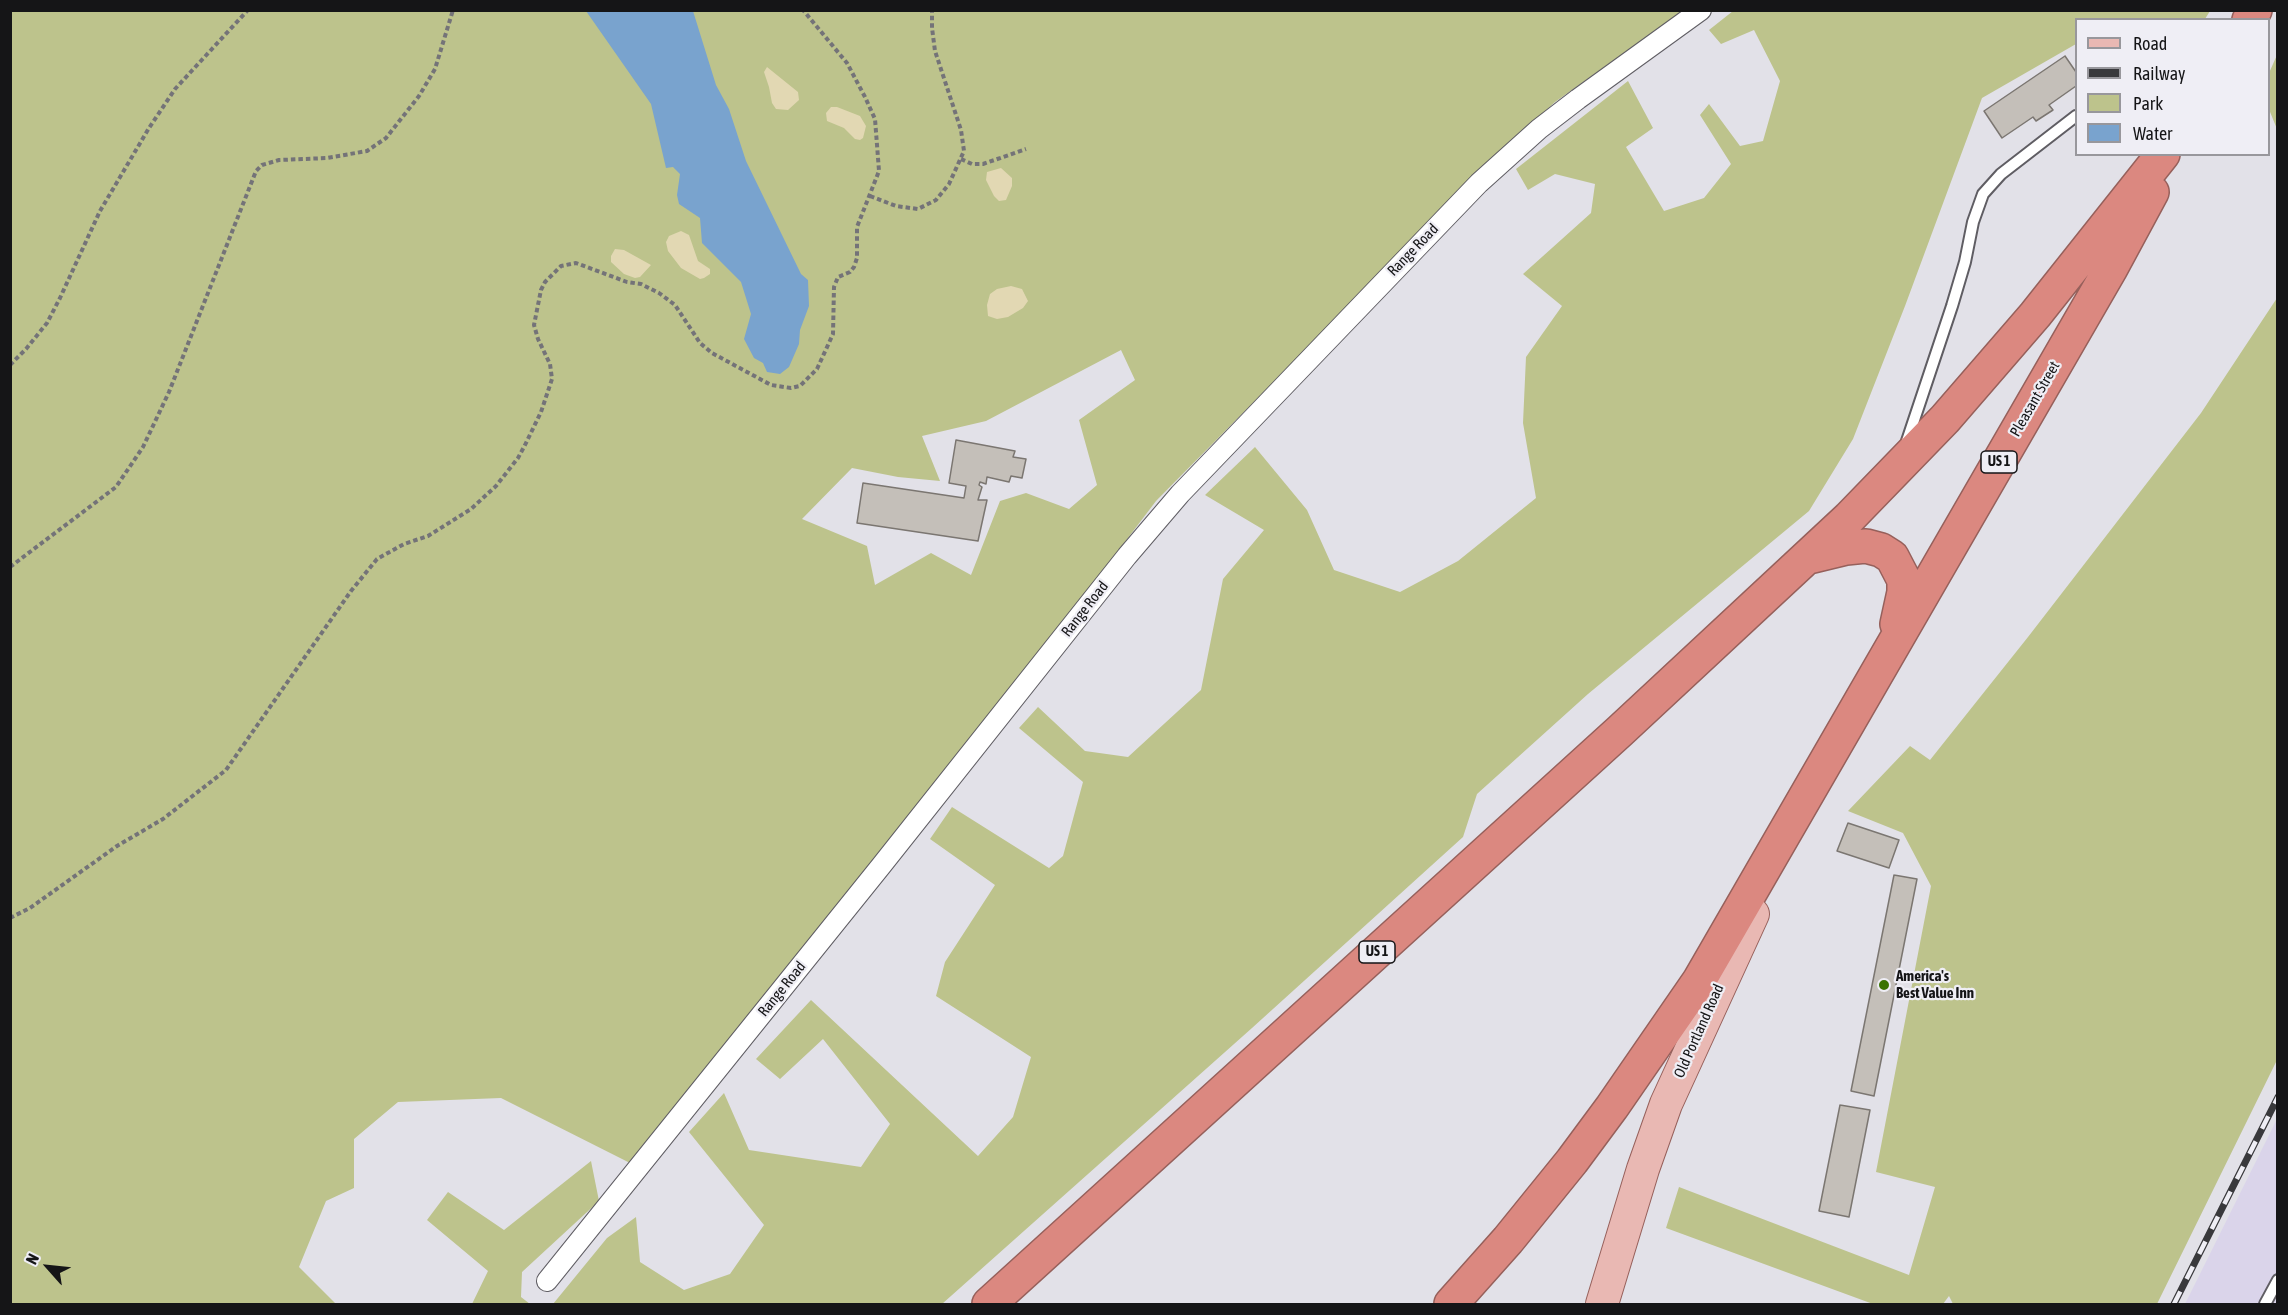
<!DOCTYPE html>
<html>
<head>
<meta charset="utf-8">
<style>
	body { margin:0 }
	#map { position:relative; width:2288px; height:1315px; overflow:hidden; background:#e2e1e8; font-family:"Asap Condensed",sans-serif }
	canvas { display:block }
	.frame { position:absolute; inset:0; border:12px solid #151517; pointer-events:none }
	.legend { position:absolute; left:2075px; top:18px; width:195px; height:138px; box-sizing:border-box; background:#efeef5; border:2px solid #98979c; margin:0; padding:8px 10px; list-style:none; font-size:18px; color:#151517 }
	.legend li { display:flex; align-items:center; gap:12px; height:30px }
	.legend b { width:30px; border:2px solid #98979c }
	.north { position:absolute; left:18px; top:1237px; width:60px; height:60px; -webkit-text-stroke:4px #efeef5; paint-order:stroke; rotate:297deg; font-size:16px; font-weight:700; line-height:24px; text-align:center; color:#151517 }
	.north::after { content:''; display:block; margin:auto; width:21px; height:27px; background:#151517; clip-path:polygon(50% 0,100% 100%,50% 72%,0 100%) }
</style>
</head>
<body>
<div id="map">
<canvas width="2288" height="1315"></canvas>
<div class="frame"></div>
<ul class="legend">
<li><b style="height:8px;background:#e9b8b3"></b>Road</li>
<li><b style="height:8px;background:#39393c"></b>Railway</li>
<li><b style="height:16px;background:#bdc38c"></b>Park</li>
<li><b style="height:16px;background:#79a3ce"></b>Water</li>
</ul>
<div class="north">N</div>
</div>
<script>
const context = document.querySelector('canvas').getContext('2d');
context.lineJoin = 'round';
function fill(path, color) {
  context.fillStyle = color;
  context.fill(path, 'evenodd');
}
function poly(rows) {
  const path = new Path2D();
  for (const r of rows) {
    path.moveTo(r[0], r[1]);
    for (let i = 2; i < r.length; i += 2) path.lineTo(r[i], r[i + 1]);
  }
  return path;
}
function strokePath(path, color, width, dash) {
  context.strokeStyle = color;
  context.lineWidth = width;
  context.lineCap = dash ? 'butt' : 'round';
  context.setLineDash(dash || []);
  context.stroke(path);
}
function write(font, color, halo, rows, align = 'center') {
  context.font = font + ' "Asap Condensed",sans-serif';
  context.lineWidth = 4.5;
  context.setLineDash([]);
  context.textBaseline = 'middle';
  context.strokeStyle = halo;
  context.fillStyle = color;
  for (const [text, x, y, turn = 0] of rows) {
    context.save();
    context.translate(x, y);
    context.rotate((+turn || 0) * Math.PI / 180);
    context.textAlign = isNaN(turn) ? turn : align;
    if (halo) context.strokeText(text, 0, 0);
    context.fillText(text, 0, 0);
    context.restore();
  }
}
const industrial = poly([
	[2277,1119,2277,1304,2185,1304]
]);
const green = poly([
	[10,11,1683,11,1555,102,1529,126,1464,189,1156,501,1027,671,632,1164,501,1098,398,1102,354,1139,354,1188,326,1201,299,1267,336,1304,11,1304],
	[1121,350,1135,380,1079,420,1097,485,1069,509,1026,493,1000,501,971,575,931,553,875,585,867,546,802,519,852,468,898,477,940,481,922,436,986,421],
	[1733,11,2210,11,2205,19,2076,20,2076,44,1982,98,1905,306,1853,439,1809,511,1588,694,1477,794,1463,837,1252,1028,942,1304,553,1304,607,1238,636,1217,640,1262,684,1290,730,1274,764,1225,689,1132,724,1093,749,1150,861,1167,890,1124,823,1039,780,1079,756,1059,811,1000,978,1156,1013,1117,1031,1057,936,996,945,962,995,885,930,839,952,807,1049,868,1063,856,1083,782,1019,728,1038,707,1085,751,1128,757,1201,690,1223,579,1264,530,1205,495,1255,447,1307,510,1334,570,1400,592,1458,561,1536,498,1523,423,1526,357,1562,306,1523,274,1591,213,1595,184,1555,174,1528,190,1516,169,1628,81,1653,128,1626,147,1664,211,1704,198,1731,164,1700,115,1709,104,1740,146,1763,141,1780,81,1754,30,1721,44,1709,30],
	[2277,55,2277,129,2268,107,2269,73],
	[2277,298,2277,1060,2157,1304,1953,1304,1949,1296,1943,1304,1873,1304,1666,1228,1679,1187,1909,1275,1935,1187,1876,1172,1931,886,1903,833,1848,811,1910,746,1930,760,2028,637,2201,413],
	[591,1161,599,1201,522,1272,521,1297,530,1304,472,1304,488,1271,427,1220,448,1192,504,1230]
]);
const sand = poly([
	[767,67,798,92,799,100,788,110,776,109,772,103,769,87,764,72],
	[831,107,837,107,860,116,866,126,863,138,860,140,855,139,844,128,827,121,826,113],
	[1001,168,1012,178,1012,186,1006,200,999,201,994,196,986,180,987,172],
	[681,231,689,235,698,261,710,269,710,274,704,278,700,279,681,268,668,251,666,242,669,236],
	[615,249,624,250,651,265,640,277,635,278,624,274,611,262,611,256],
	[1011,286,1022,289,1028,301,1023,308,1008,317,997,319,988,316,987,305,990,294,997,289]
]);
const water = poly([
	[586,11,693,11,716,85,729,109,746,161,801,274,808,280,809,306,800,330,799,344,789,367,780,374,767,372,763,363,754,358,744,339,751,314,741,282,702,243,700,218,679,204,677,195,680,174,673,167,666,168,651,104]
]);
const building = poly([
	[2065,56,2076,72,2076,86,2049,105,2053,110,2036,121,2033,117,2002,138,1984,111,2065,56],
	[956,440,1015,451,1013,457,1026,459,1022,478,1011,476,1009,482,987,477,986,484,980,482,979,485,982,487,978,500,987,500,978,541,857,523,863,483,964,498,966,486,949,483,956,440],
	[1848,823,1899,840,1889,868,1837,851,1848,823],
	[1894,875,1917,879,1874,1096,1851,1091,1894,875],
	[1840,1105,1870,1110,1849,1217,1819,1211,1840,1105]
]);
const path = poly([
	[961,159,972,164,983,164,1026,149],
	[870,196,896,206,918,209,936,200,949,184,964,151,961,130,935,51,932,28,932,10],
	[10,365,26,349,47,323,60,298,100,211,149,128,175,89,248,10],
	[10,567,116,487,143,447,169,392,256,171,262,165,279,160,327,158,367,151,386,138,419,96,435,69,453,10],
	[10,918,30,908,117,846,163,819,226,770,351,591,377,559,404,544,428,536,471,509,496,486,518,458,525,445,541,412,552,379,550,364,538,339,534,325,541,290,545,282,561,266,576,263,627,282,641,284,659,293,675,305,700,343,712,353,771,385,791,388,800,386,817,369,833,334,834,287,838,277,850,272,854,267,857,258,857,227,879,171,875,119,865,97,847,63,803,10]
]);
const lane = poly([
	[1906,444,1952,306,1965,262,1973,222,1983,194,2001,174,2076,116],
	[2265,1304,2278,1280]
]);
const street = poly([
	[547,1281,881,866,1127,556,1180,494,1479,183,1539,129,1578,99,1701,10]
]);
const primary = poly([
	[1602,1304,1643,1169,1666,1104,1753,914]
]);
const highway = poly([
	[2249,20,2255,10],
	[1809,557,1846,548,1866,546,1881,550,1892,557,1904,580,1904,592,1897,624],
	[989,1304,1620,731,1849,518,1945,419,2035,315,2163,154],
	[1451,1304,1508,1240,1572,1161,1612,1107,1699,981,2111,268,2152,192]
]);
const rail = poly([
	[2174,1304,2278,1097]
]);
const markers = [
	[1884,985,6,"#3a7302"]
];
const shields = [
	[1999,462,36],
	[1377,952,36]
];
const shieldNames = [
	["US 1",1999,462],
	["US 1",1377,952]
];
const streetNames = [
	["Range Road",1413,250,-46],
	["Pleasant Street",2035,399,-60],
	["Range Road",1085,609,-52],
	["Range Road",782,989,-51],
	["Old Portland Road",1699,1031,-66]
];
const poiNames = [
	["America's",1896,976],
	["Best Value Inn",1896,993]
];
fill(industrial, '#dad4ea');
fill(green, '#bdc38c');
fill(sand, '#e2d8b3');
fill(water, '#79a3ce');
fill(building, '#c4bfb9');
strokePath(building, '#7b7671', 1.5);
strokePath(lane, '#5f5d63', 14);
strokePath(street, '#5f5d63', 22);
strokePath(primary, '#96605b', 34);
strokePath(highway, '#96605b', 36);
strokePath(path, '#747378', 4, [4.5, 3]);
strokePath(lane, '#fff', 10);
strokePath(street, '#fff', 20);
strokePath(primary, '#e9b8b3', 32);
strokePath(highway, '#db8880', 33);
strokePath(rail, '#39393c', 7);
strokePath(rail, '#efeef5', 4.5, [14]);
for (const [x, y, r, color] of markers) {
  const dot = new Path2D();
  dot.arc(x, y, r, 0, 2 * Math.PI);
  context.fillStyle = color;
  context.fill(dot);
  strokePath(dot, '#efeef5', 2);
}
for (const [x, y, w] of shields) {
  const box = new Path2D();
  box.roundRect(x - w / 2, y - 11, w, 22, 4.5);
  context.fillStyle = '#efeef5';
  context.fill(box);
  strokePath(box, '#151517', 1.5);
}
write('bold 14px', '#151517', null, shieldNames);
write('15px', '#151517', '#efeef5', streetNames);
write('bold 15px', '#151517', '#efeef5', poiNames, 'left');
</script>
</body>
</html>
